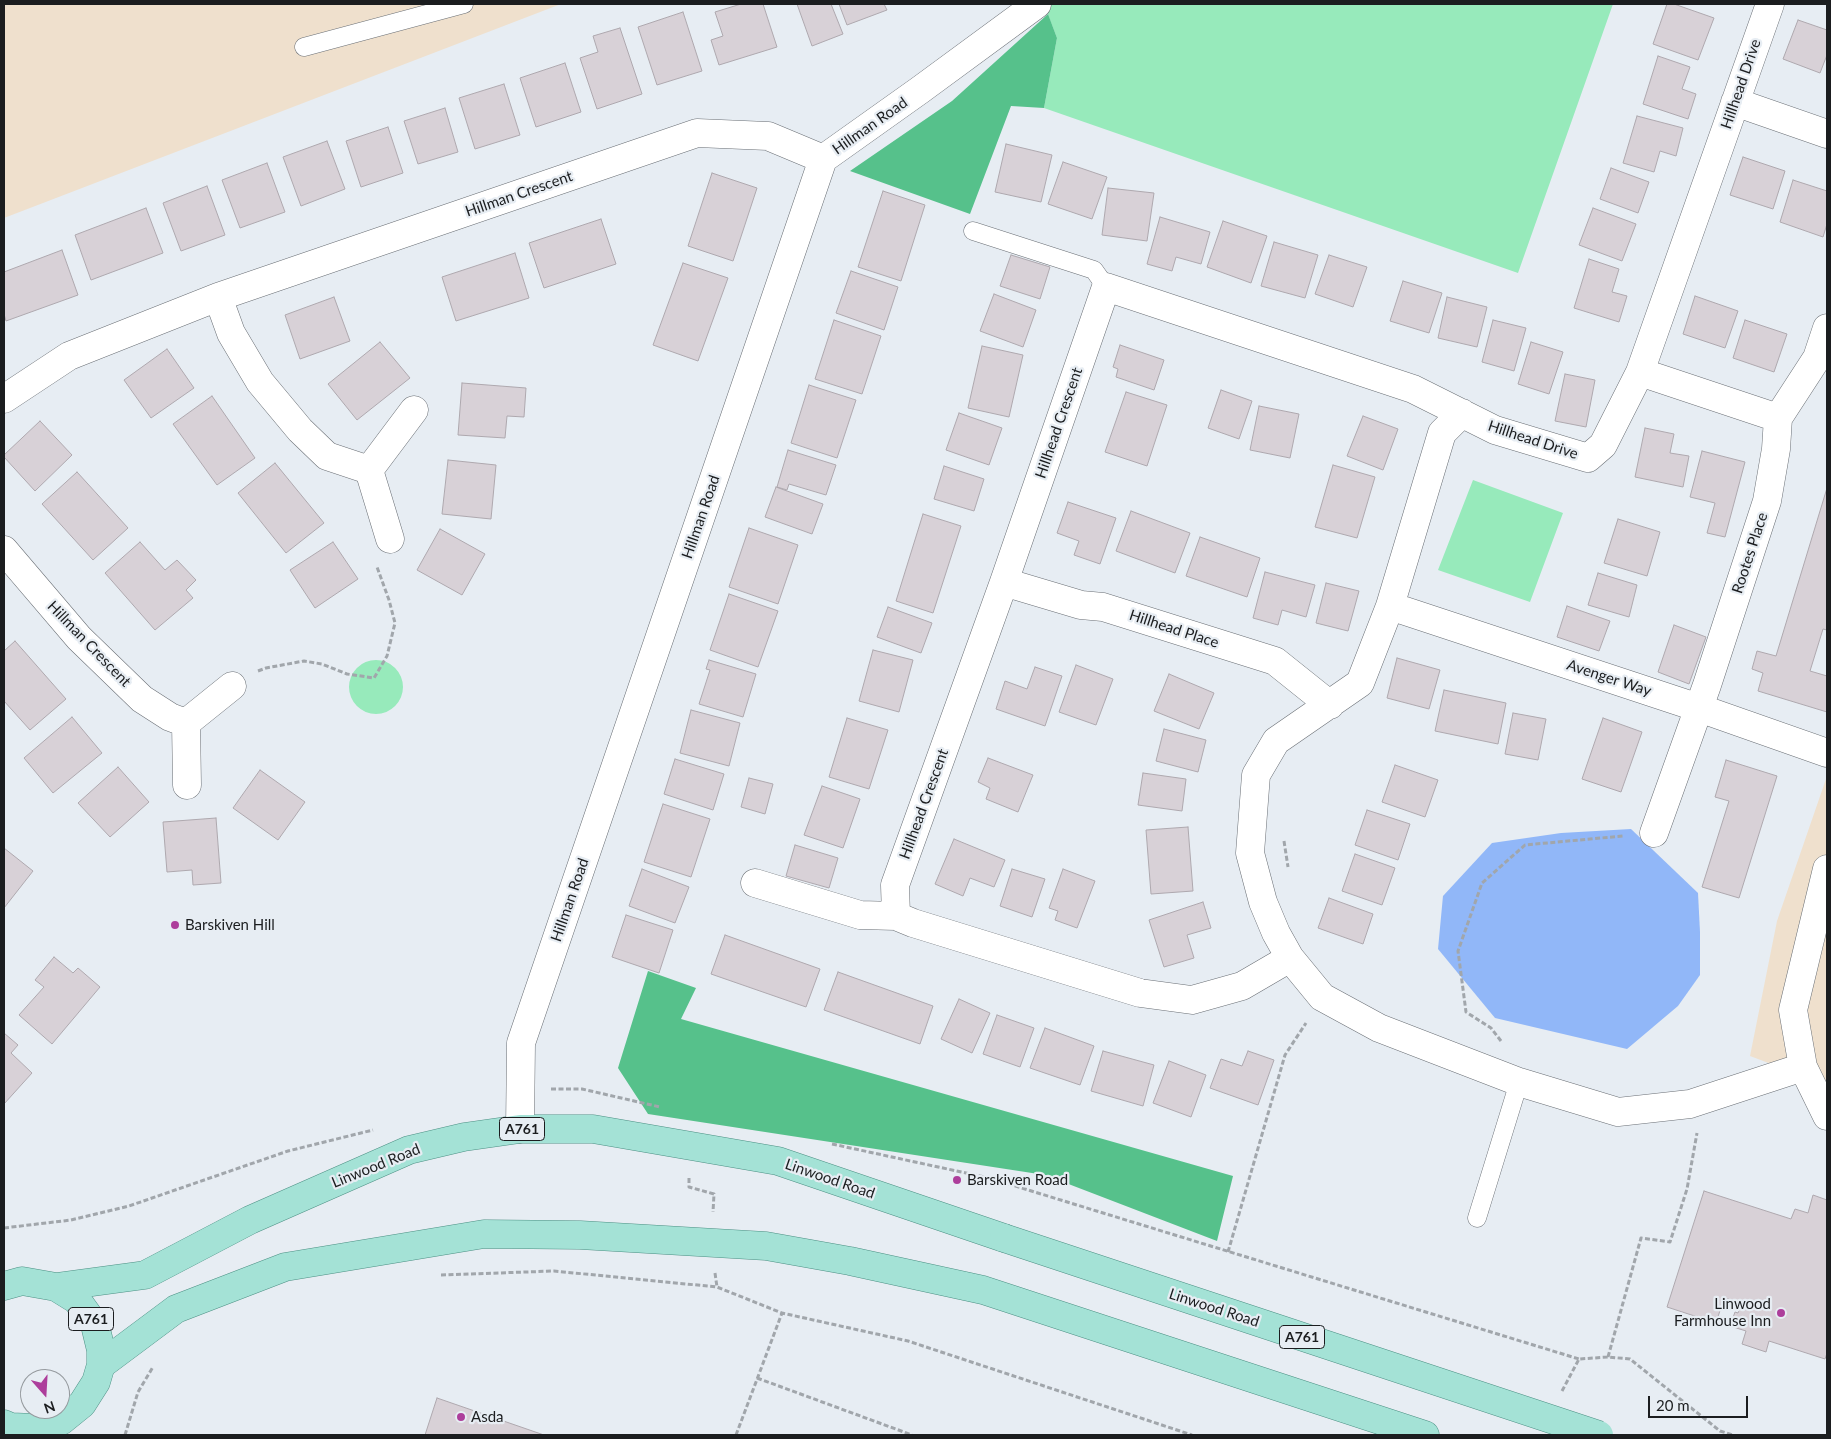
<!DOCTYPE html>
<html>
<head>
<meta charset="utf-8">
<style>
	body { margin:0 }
	#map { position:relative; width:1831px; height:1439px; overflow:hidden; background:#e7edf3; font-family:Lato,sans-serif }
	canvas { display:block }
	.frame { position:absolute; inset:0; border:5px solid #1b1d1f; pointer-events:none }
	.north { position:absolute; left:20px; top:1369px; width:50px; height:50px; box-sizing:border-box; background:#e7edf3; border:1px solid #959a9e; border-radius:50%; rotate:161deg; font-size:14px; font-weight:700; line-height:20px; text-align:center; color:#1b1d1f }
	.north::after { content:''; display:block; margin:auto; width:18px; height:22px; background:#ad3e9b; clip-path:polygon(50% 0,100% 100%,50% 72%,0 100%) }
	.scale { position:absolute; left:1648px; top:1396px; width:100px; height:22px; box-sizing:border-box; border:2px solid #1b1d1f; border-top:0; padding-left:6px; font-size:15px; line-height:18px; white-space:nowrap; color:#1b1d1f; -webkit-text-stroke:4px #e7edf3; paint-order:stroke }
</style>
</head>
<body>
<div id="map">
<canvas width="1831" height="1439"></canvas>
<div class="frame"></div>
<div class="north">N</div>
<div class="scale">20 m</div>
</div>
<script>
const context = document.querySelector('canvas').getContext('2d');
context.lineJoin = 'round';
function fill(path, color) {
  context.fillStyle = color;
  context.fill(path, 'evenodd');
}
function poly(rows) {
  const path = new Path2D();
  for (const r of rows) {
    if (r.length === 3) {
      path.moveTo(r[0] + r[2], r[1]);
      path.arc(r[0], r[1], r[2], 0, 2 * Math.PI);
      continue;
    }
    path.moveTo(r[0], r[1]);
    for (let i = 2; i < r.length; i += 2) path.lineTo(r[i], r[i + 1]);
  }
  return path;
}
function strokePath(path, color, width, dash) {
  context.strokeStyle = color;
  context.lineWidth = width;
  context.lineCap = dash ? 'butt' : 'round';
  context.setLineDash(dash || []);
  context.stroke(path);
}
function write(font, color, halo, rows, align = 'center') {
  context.font = font + ' Lato,sans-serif';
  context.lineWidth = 4.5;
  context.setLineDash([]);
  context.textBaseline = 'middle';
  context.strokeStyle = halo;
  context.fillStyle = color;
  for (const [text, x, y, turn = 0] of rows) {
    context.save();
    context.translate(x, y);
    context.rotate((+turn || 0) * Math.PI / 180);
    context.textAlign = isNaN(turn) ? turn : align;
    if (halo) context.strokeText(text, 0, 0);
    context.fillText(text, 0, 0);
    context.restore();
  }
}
const industrial = poly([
	[4,4,561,4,4,218],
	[1827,776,1827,1085,1750,1056,1777,921]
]);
const green = poly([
	[1044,4,1613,4,1518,273,1044,108,1057,38],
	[1473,480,1563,513,1530,602,1438,570],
	[376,687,27]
]);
const forest = poly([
	[1048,14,1057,38,1044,108,1011,106,970,214,850,171,952,101],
	[648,971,696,988,681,1019,1233,1176,1217,1241,1045,1175,648,1114,618,1068]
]);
const water = poly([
	[1631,829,1698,893,1700,932,1700,975,1678,1006,1627,1049,1495,1018,1438,949,1443,896,1492,843,1561,833]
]);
const building = poly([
	[741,4,763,4,777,47,719,65,711,40,723,36,715,12,741,4],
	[797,4,831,4,843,34,812,46,797,4],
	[839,4,884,4,887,10,847,25,839,4],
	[1667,4,1674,4,1714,18,1698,60,1653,44,1667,4],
	[683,12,702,71,657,85,638,27,683,12],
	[1798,20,1827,30,1827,55,1820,73,1783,59,1798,20],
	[620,28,642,94,597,109,580,58,598,52,593,36,620,28],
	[1658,56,1690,67,1682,89,1696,94,1688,119,1643,104,1658,56],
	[565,63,581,112,536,127,520,78,565,63],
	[504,84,520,135,475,149,459,98,504,84],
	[445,108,458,152,418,164,404,121,445,108],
	[1637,116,1683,128,1676,156,1660,151,1654,172,1623,163,1637,116],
	[388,127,403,173,361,187,346,141,388,127],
	[327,141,345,189,301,206,283,157,327,141],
	[1006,144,1052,155,1041,202,995,192,1006,144],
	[1743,157,1785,171,1773,209,1730,195,1743,157],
	[1063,162,1107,177,1092,219,1048,204,1063,162],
	[267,163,285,212,240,228,222,180,267,163],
	[1611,168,1649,182,1638,213,1600,199,1611,168],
	[712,173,757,188,733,261,688,246,712,173],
	[1793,180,1827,191,1827,224,1823,237,1780,222,1793,180],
	[207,186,225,235,181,251,163,203,207,186],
	[1108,188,1154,193,1147,241,1102,235,1108,188],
	[883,191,925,205,901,281,858,267,883,191],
	[146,208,163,253,91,280,75,235,146,208],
	[1593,208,1636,224,1622,261,1579,245,1593,208],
	[1160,217,1210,232,1201,264,1176,257,1172,271,1147,264,1160,217],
	[601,219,616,264,544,288,529,243,601,219],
	[1223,221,1267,236,1251,283,1207,267,1223,221],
	[1274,242,1318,255,1305,298,1261,286,1274,242],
	[62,250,78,295,6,321,4,314,4,272,62,250],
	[515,253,529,298,456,321,442,277,515,253],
	[1011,255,1050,267,1040,299,1000,286,1011,255],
	[1329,255,1367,267,1353,307,1315,294,1329,255],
	[1589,259,1619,269,1612,292,1627,296,1619,322,1574,308,1589,259],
	[683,263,728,278,698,361,653,345,683,263],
	[851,271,898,287,884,330,836,313,851,271],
	[1403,281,1442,293,1429,333,1390,321,1403,281],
	[994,294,1036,310,1023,347,980,331,994,294],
	[1695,296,1738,311,1725,348,1683,334,1695,296],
	[334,297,350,341,300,359,285,315,334,297],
	[1447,297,1487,307,1477,347,1438,338,1447,297],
	[834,320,881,336,862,394,815,379,834,320],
	[1493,320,1526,328,1514,371,1482,362,1493,320],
	[1745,320,1787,334,1774,372,1733,358,1745,320],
	[380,342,410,378,357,420,328,384,380,342],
	[1531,342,1563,352,1549,394,1518,384,1531,342],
	[1120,345,1164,360,1154,390,1116,377,1118,369,1113,367,1120,345],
	[982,346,1023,355,1009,417,968,408,982,346],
	[167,349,194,388,151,418,124,380,167,349],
	[1565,374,1595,380,1586,427,1555,421,1565,374],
	[462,383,526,388,524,417,507,416,505,438,458,435,462,383],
	[809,385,856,400,837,458,791,443,809,385],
	[1221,390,1252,401,1239,439,1208,428,1221,390],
	[1126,392,1167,405,1147,466,1105,452,1126,392],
	[212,396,255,458,217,485,173,424,212,396],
	[1259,406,1299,414,1290,458,1250,450,1259,406],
	[959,413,1002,428,989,465,946,450,959,413],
	[1363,416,1398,429,1383,470,1347,456,1363,416],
	[40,421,72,455,35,491,4,457,4,455,40,421],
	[1645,428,1674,434,1670,453,1689,456,1683,487,1635,477,1645,428],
	[788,450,836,465,826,495,789,484,787,490,777,487,788,450],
	[1702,451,1745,462,1725,537,1707,533,1715,503,1690,497,1702,451],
	[448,460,496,465,491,519,442,514,448,460],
	[275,463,324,523,286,553,238,493,275,463],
	[1333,465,1375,477,1357,538,1315,527,1333,465],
	[944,466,984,479,974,511,934,499,944,466],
	[77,472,128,528,93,560,42,504,77,472],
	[776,487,823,504,812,534,765,517,776,487],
	[1827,488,1827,630,1823,629,1810,671,1827,676,1827,712,1758,691,1763,673,1752,669,1757,651,1776,656,1827,488],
	[1068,502,1116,518,1100,564,1074,555,1079,541,1057,533,1068,502],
	[1131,511,1190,533,1175,573,1116,551,1131,511],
	[923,514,961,526,933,613,896,601,923,514],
	[1618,519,1660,532,1647,576,1604,563,1618,519],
	[749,528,798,545,778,604,729,587,749,528],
	[440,529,485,554,462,595,417,570,440,529],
	[1200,537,1260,558,1247,597,1186,576,1200,537],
	[140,542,165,570,177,560,196,580,186,590,193,598,155,630,105,573,140,542],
	[333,542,358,579,315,608,290,570,333,542],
	[1265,572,1315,585,1306,617,1282,610,1278,625,1253,618,1265,572],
	[1598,573,1637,585,1629,617,1588,605,1598,573],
	[1326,583,1359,591,1348,631,1316,623,1326,583],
	[729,594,778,611,758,667,710,650,729,594],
	[1567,606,1610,621,1599,651,1557,637,1567,606],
	[888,607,932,623,921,653,877,637,888,607],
	[1674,625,1706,637,1689,684,1658,672,1674,625],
	[15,641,66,699,30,730,4,701,4,651,15,641],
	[873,650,913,660,899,712,859,701,873,650],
	[1397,658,1440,670,1429,709,1387,698,1397,658],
	[709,660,756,674,743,717,699,704,710,670,706,669,709,660],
	[1076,665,1113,679,1096,725,1059,712,1076,665],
	[1035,667,1062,676,1045,726,996,709,1005,681,1027,689,1035,667],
	[1169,674,1214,693,1199,729,1154,711,1169,674],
	[1444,690,1506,703,1498,744,1435,731,1444,690],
	[691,710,740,723,729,766,680,753,691,710],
	[1513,713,1546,719,1538,760,1505,754,1513,713],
	[72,717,102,753,53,793,24,758,72,717],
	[847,718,888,730,869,789,829,777,847,718],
	[1603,718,1642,732,1621,792,1582,779,1603,718],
	[1164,729,1206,740,1198,772,1156,761,1164,729],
	[988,758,1033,775,1018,812,986,799,990,788,978,782,988,758],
	[675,759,724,774,713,810,664,794,675,759],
	[1726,760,1777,776,1739,898,1702,887,1729,801,1715,797,1726,760],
	[1395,765,1438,780,1425,817,1382,802,1395,765],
	[118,767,149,802,110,837,78,803,118,767],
	[260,770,305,802,278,840,233,808,260,770],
	[1143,773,1186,779,1182,811,1138,805,1143,773],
	[749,778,773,784,765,814,741,807,749,778],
	[822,786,860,799,843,848,804,835,822,786],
	[663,804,710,819,691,877,644,862,663,804],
	[1367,810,1410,824,1398,860,1355,845,1367,810],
	[216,818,221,883,193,885,192,870,167,872,163,822,216,818],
	[1188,827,1193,891,1151,894,1146,830,1188,827],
	[954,839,1005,860,994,887,970,878,963,896,935,884,954,839],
	[795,845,838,858,829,888,786,876,795,845],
	[4,848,33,871,4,908,4,848],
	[1355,854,1395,868,1382,905,1342,891,1355,854],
	[642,869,689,887,675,923,629,906,642,869],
	[1012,869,1045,879,1032,917,1000,906,1012,869],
	[1063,869,1095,881,1077,928,1055,920,1058,911,1049,908,1063,869],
	[1329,898,1373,914,1363,944,1318,928,1329,898],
	[1203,902,1211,928,1187,935,1194,958,1164,967,1149,920,1203,902],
	[626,915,673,930,659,973,612,957,626,915],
	[725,935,820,969,806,1007,711,974,725,935],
	[54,957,73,973,78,968,100,987,52,1044,19,1015,44,987,35,980,54,957],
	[838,972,933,1006,920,1044,824,1010,838,972],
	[959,999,990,1013,972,1053,941,1039,959,999],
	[997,1015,1034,1028,1020,1067,983,1054,997,1015],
	[1045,1028,1094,1046,1080,1085,1030,1068,1045,1028],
	[4,1033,18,1045,11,1053,32,1073,4,1104,4,1033],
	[1103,1051,1154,1065,1143,1106,1091,1091,1103,1051],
	[1248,1051,1274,1060,1258,1105,1210,1088,1221,1059,1242,1066,1248,1051],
	[1169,1061,1206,1075,1191,1117,1153,1103,1169,1061],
	[1704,1191,1791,1219,1795,1209,1808,1213,1813,1195,1827,1200,1827,1353,1825,1359,1769,1341,1766,1352,1742,1344,1746,1331,1730,1326,1735,1312,1738,1313,1742,1303,1724,1298,1716,1323,1667,1307,1704,1191],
	[437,1398,544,1435,425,1435,437,1398]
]);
const path = poly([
	[258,671,266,668,304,661,322,664,347,674,374,678,387,656,395,623,389,600,377,567],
	[1284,841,1288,867],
	[1501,1041,1491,1028,1466,1012,1458,951,1482,883,1525,845,1623,836],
	[551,1089,582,1089,660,1107],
	[832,1144,989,1178,1579,1359],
	[689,1178,689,1187,714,1194,713,1212],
	[4,1228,71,1220,129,1206,288,1151,373,1130],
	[1228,1252,1285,1055,1306,1023],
	[715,1273,717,1287],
	[441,1275,554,1271,717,1287,782,1313,908,1341,1192,1435],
	[1608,1357,1641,1238,1670,1242,1687,1189,1697,1133],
	[757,1378,912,1435],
	[1562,1391,1579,1359,1608,1357,1630,1359,1720,1431,1733,1435],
	[125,1435,138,1392,153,1367],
	[736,1435,782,1313]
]);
const lane = poly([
	[304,47,464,4],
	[973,231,1094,270,1106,287],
	[1477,1218,1519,1082]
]);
const street = poly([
	[1735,102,1827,134],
	[218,297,231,333,260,382,300,430,327,456,369,470],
	[1640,372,1778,418],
	[4,399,69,356,218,297,697,133,768,136,823,159],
	[1462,413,1442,433,1390,606,1360,683,1276,741,1256,775,1250,853,1263,902,1276,933,1290,958,1322,997,1379,1028,1519,1082,1618,1112,1690,1104,1803,1067],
	[390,539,369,470,414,410],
	[4,550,79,638,142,699,170,717,186,723],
	[1004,582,1081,605,1103,607,1275,661,1330,705],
	[1390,606,1699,708,1827,753],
	[187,785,186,723,232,686],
	[1654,833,1707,685,1767,501,1776,449,1778,418,1817,358,1827,328],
	[1827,869,1793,1010,1803,1067,1827,1116],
	[755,883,860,915,896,916,913,923,1140,993,1192,1000,1242,986,1290,958],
	[896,916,895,885,1004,582,1106,287,1413,389,1495,430,1588,458,1603,445,1640,372,1770,4],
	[520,1129,521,1043,823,159,920,90,1037,4]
]);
const primary = poly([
	[4,1286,22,1281,56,1287,77,1300,95,1325,101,1350,101,1365,96,1382,82,1404,61,1421,36,1428,11,1427,4,1424],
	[56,1287,145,1275,250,1220,409,1150,464,1137,520,1129,593,1129,778,1161,1004,1238],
	[101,1365,176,1309,285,1267,484,1234,580,1235,766,1246,850,1261,983,1290,1425,1435]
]);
const primaryBridge = poly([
	[1004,1238,1599,1435]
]);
const markers = [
	[175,925,5,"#ad3e9b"],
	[957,1180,5,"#ad3e9b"],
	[1781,1313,5,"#ad3e9b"],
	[461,1417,5,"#ad3e9b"]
];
const shields = [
	[522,1129,45],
	[91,1319,45],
	[1302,1337,45]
];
const shieldNames = [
	["A761",522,1129],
	["A761",91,1319],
	["A761",1302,1337]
];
const streetNames = [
	["Hillhead Drive",1741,84,-71],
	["Hillman Road",870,126,-35],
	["Hillman Crescent",519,194,-19],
	["Hillhead Crescent",1059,423,-71],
	["Hillhead Drive",1533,440,18],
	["Hillman Road",701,517,-71],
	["Rootes Place",1750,553,-72],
	["Hillhead Place",1174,629,18],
	["Hillman Crescent",89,644,46],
	["Avenger Way",1609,678,18],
	["Hillhead Crescent",924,804,-70],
	["Hillman Road",570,900,-71],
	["Linwood Road",376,1166,-22],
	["Linwood Road",830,1179,19],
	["Linwood Road",1214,1308,18]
];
const poiNames = [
	["Barskiven Hill",185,925],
	["Barskiven Road",967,1180],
	["Linwood",1771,1304,"right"],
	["Farmhouse Inn",1771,1321,"right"],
	["Asda",471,1417]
];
fill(industrial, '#efe0cd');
fill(green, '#97eabb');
fill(forest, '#56c18b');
fill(water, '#91b7f8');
fill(building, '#d8d1d7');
strokePath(building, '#aea8ae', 1);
strokePath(lane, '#6a6f75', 19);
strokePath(street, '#6a6f75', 29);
strokePath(primary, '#4d9084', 29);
strokePath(path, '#a1a6ab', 3, [5, 2.5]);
strokePath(lane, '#fff', 18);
strokePath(street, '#fff', 28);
strokePath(primary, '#a4e2d6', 28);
strokePath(primaryBridge, '#4d9084', 29, []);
strokePath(primaryBridge, '#a4e2d6', 28);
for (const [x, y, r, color] of markers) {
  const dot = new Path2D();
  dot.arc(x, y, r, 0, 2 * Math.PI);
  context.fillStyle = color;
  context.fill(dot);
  strokePath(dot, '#e7edf3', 2);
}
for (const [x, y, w] of shields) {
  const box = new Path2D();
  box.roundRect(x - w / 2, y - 11.5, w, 23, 4);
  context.fillStyle = '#e7edf3';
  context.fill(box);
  strokePath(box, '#1b1d1f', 1);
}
write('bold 14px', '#1b1d1f', null, shieldNames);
write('15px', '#1b1d1f', '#e7edf3', streetNames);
write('15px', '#1b1d1f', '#e7edf3', poiNames, 'left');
</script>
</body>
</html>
